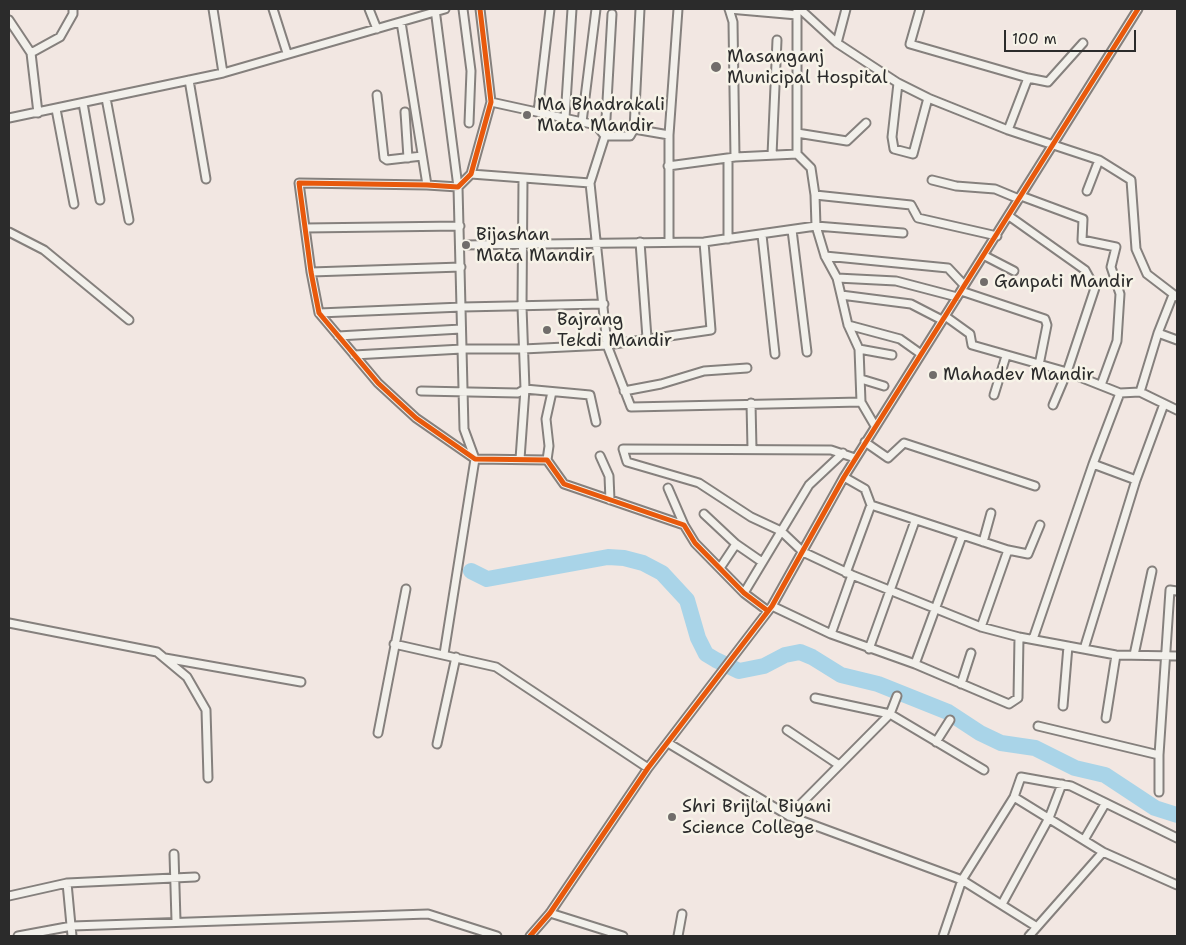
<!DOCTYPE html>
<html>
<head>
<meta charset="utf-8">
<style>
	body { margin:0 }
	#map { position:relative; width:1186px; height:945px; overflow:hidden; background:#f2e7e2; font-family:"Shantell Sans",sans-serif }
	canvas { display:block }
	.frame { position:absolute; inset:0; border:10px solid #2b2b2b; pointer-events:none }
	.scale { position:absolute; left:1004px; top:30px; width:132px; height:22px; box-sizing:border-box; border:2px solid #2b2b2b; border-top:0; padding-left:6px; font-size:15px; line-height:18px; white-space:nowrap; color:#2b2b2b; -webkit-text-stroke:4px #f7f3e8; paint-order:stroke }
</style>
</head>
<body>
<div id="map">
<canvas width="1186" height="945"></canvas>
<div class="frame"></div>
<div class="scale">100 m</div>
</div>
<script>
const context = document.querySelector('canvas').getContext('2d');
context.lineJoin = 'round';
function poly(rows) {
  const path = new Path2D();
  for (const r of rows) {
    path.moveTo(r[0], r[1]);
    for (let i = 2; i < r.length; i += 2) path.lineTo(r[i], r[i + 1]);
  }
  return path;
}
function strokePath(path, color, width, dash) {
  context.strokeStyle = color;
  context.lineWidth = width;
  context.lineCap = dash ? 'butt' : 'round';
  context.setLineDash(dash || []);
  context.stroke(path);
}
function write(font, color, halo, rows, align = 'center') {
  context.font = font + ' "Shantell Sans",sans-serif';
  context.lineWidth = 5;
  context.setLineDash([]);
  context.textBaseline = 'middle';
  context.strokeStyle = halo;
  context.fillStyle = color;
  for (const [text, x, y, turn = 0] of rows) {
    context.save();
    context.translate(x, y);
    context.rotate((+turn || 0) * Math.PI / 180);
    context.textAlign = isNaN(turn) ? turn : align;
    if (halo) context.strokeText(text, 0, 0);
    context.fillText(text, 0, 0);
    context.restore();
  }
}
const river = poly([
	[471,571,487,579,608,557,624,558,643,563,662,573,687,600,698,638,706,654,716,660,739,671,764,666,785,655,800,652,812,657,841,675,878,684,948,712,980,733,1001,743,1035,748,1075,768,1105,775,1155,808,1177,815]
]);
const street = poly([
	[213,9,223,73],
	[273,9,287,53],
	[369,9,377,29],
	[435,9,458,187,464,429,475,459,444,654],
	[463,9,471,71,469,123],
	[480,9,491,102,471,174,458,187,427,185,299,183,311,272,319,313,378,383,416,418,475,459,547,460,564,484,684,525,695,543,744,593,768,611],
	[729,9,733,22,735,157],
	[729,9,797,15],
	[797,9,797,154,811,168,815,195,816,226,825,256,837,278,841,295,911,304,942,320],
	[800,9,837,43,898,83,928,98,1008,130,1099,160,1131,180,1136,249,1147,274,1177,297],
	[920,9,910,44,1028,78],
	[9,20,31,53],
	[401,22,427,185],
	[837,43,846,9],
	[189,80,206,179],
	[898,83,892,137,894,149,913,154,928,98],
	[377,95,384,158,387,160,422,156],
	[106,98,129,220],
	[491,102,596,125,605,136,630,136,634,129,669,135],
	[83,103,100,200],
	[56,109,74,204],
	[405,112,408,158],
	[538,112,550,9],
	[38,113,31,53,60,37,73,14,73,9],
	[9,118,223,73,445,9],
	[565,118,572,9],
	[582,122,596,9],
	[634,129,640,9],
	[1008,130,1028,78,1048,82,1083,43],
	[797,133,847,141,866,123],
	[772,155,777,40],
	[668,166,735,157,797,154],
	[471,174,590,183,607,345,631,407,861,402],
	[932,180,956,186,995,189,1019,199],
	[590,183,605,136,612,14],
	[1087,191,1099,160],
	[815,195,911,205,918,218,997,236],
	[1021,196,1083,219,1082,240,1116,247,1111,267,1120,294,1117,341,1101,385],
	[1009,216,1085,270,1095,288,1067,372,1053,405],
	[305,228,460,226],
	[792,230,807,352],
	[9,232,44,250,129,320],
	[762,235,775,354],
	[728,239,728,158],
	[640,242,647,338],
	[669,242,669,135,678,9],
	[461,245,704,242,816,226,903,233],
	[825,256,948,268,964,285],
	[985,256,1014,271],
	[311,272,461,267],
	[837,278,896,281,957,297],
	[961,291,1045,319,1047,325,1039,365],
	[841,295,848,325,859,349,861,402,875,426],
	[319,313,462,307,604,304],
	[945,316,970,334,972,345,1067,372,1120,393,1140,392,1177,410],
	[848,325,900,339,921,354],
	[1158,333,1177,340],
	[338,336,461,329],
	[859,349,892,355],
	[354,355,462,349,523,349,607,345,711,330,704,242],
	[861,379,884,386],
	[421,391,518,393,525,389,590,395,596,422],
	[624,391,661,384,704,371,747,368],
	[1140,392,1158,333,1173,295],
	[994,395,1006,356],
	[751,403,752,449],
	[865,442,888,458,904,443,1035,486],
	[600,456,609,476,610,500],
	[855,458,831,450,623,449,627,462,699,483,751,517,781,531,803,552,852,575,981,627,1019,637,1116,655,1177,656],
	[520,459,525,389,522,307,523,179],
	[547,460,549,446,546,419,552,392],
	[1093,464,1136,480],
	[844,477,865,489,871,505,1008,550,1028,554,1040,525],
	[668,488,684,525],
	[704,514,736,544,762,562],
	[983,542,991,513],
	[720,568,736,544],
	[846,573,871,505],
	[744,593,809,485,843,453],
	[772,606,831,634,915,664,1009,704,1018,698,1019,637],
	[9,623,157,652,187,677,206,710,208,778],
	[981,627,1008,550],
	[831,634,852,575],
	[1033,639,1093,464,1120,393],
	[394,644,496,667,648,768],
	[869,649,915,521],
	[1084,649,1136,480,1164,404],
	[1134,655,1152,571],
	[165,658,301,682],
	[915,664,962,536],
	[961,684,971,653],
	[815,698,890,714,984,770],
	[1063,706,1068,646],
	[1106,718,1116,655],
	[1038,726,1159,755],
	[787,730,839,765],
	[378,733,406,589],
	[936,742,950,720],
	[668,743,789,816,962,880,1037,927],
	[437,744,456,657],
	[1159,792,1159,755,1170,590,1177,591],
	[1014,797,1103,852,1177,885],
	[789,816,890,714,897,696],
	[1084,840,1105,804],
	[174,854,176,921],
	[67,883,72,936],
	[9,896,67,883,195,877],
	[1002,904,1049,818,1062,784],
	[550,913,623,936],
	[18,936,72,926,428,914,497,936],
	[530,936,550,913,648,768,772,606,844,477,1138,9],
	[678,936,682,914],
	[943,936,962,880,1014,797,1021,777,1071,786,1177,838],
	[1029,936,1103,852]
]);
const cycleway = poly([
	[480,9,491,102,471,174,458,187,427,185,299,183,311,272,319,313,378,383,416,418,475,459,547,460,564,484,684,525,695,543,744,593,768,611],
	[530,936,550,913,648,768,772,606,844,477,1138,9]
]);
const markers = [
	[716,67,6,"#716d6b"],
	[527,115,5,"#716d6b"],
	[466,245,5,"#716d6b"],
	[984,282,5,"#716d6b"],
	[547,330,5,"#716d6b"],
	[933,375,5,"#716d6b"],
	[672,817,5,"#716d6b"]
];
const poiNames = [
	["Masanganj",727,57],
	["Municipal Hospital",727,78],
	["Ma Bhadrakali",537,105],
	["Mata Mandir",537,126],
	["Bijashan",476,235],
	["Mata Mandir",476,256],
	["Ganpati Mandir",994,282],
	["Bajrang",557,320],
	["Tekdi Mandir",557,341],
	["Mahadev Mandir",943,375],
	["Shri Brijlal Biyani",682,807],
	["Science College",682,828]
];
strokePath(river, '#a9d4e8', 16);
strokePath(street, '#85807d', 11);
strokePath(street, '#f2f0eb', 7);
strokePath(cycleway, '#e8590c', 5);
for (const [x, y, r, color] of markers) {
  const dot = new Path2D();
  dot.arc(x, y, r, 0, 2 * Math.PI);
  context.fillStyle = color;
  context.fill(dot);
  strokePath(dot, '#f7f3e8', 2);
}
write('18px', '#2b2b2b', '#f7f3e8', poiNames, 'left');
</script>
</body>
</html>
